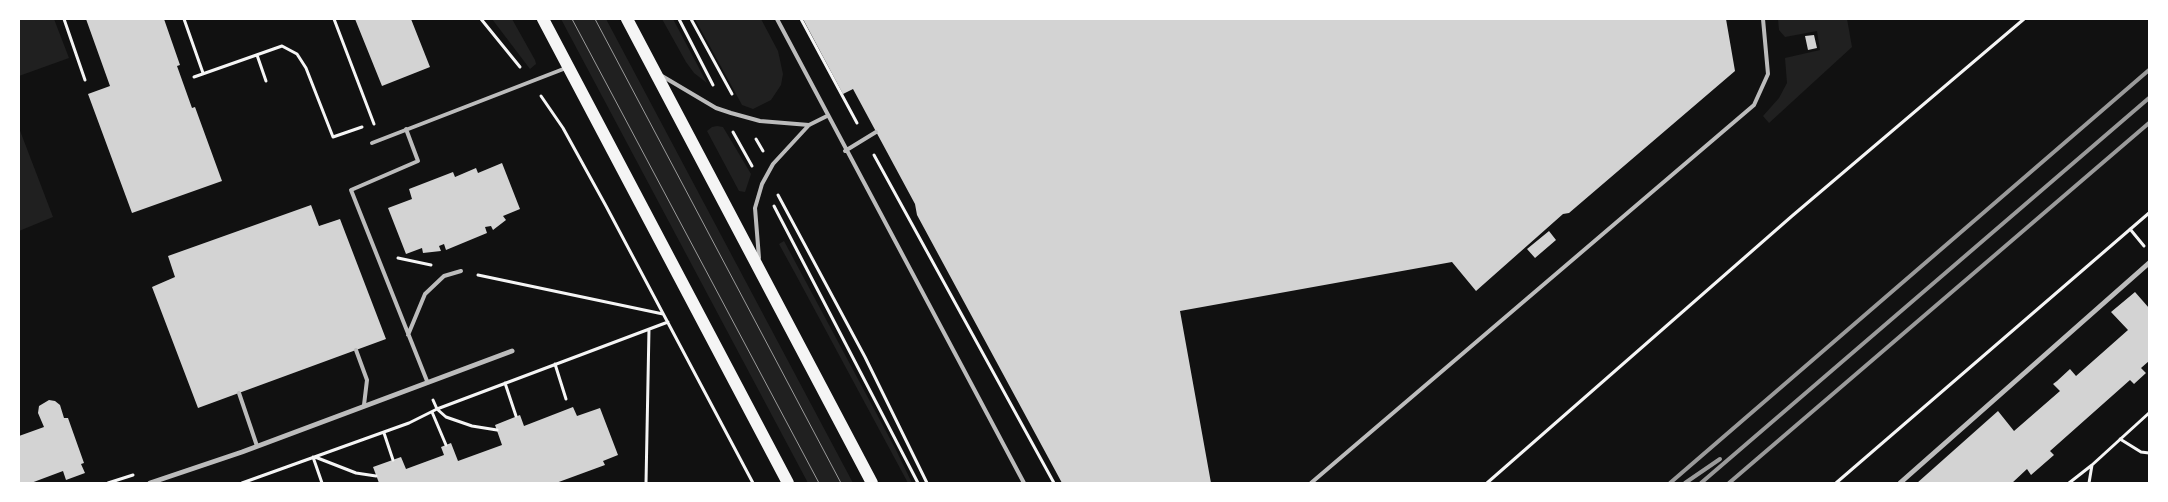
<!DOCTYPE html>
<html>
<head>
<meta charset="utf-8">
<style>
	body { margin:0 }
	#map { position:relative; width:2168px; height:502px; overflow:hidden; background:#111; font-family:"PT Sans Narrow",sans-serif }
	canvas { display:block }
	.frame { position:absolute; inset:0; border:20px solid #fff; pointer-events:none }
</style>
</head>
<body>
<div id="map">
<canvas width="2168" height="502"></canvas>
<div class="frame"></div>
</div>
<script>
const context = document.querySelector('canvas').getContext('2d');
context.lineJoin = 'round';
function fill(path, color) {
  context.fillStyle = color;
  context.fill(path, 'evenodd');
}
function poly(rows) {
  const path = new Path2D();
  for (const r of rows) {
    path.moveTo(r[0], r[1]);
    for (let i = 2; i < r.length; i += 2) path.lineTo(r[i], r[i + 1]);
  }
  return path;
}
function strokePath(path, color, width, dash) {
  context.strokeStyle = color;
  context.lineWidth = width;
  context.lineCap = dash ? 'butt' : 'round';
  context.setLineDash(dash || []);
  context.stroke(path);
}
const green = poly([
	[19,19,54,19,69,58,19,76],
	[492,19,512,19,535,60,536,64,530,69],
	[561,19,606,19,853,483,808,483],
	[662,19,673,19,707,83,694,73,686,62],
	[695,19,761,19,778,51,783,74,781,85,771,100,753,109,742,105],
	[1778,19,1847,19,1852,47,1769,123,1763,116,1779,98,1787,83,1785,58,1820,50,1817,31,1785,37,1779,30],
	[717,126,723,127,751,174,745,192,739,191,707,131,712,127],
	[19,128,53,217,19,231],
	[784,241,896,450,912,483,908,483,796,275,779,244]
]);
const building = poly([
	[86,19,164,19,180,65,177,66,192,108,195,107,222,181,132,213,88,94,110,86],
	[355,19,411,19,430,67,382,86],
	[803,19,1726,19,1735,71,1569,213,1563,214,1476,291,1452,262,1180,311,1211,483,1062,483,917,215,915,204,853,89,843,94],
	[1814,35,1817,48,1808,50,1805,36],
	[502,163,520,209,503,216,506,220,493,230,491,226,485,227,487,233,446,250,444,244,439,246,441,251,423,253,422,248,406,254,388,208,412,199,409,189,453,172,455,177,476,168,478,173],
	[311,205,319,226,340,219,386,339,198,408,152,287,175,277,168,256],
	[1549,231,1556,240,1535,258,1527,249],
	[2135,292,2149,308,2149,361,2141,368,2146,373,2134,384,2130,380,2050,451,2054,455,2031,475,2027,469,2012,483,1917,483,1998,411,2014,431,2060,391,2053,384,2057,381,2070,369,2076,376,2128,330,2111,312],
	[49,400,55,401,60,405,64,418,68,418,84,463,81,464,85,473,66,480,63,471,31,483,19,483,19,436,44,427,38,413,39,406],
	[573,407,577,416,600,408,618,455,603,461,605,465,556,483,379,483,373,467,401,457,406,469,444,455,441,447,451,443,458,461,502,445,495,425,520,415,524,426]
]);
const path = poly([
	[64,19,85,80],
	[184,19,203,73],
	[334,19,374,124],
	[481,19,520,67],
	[679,19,713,85],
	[691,19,732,94],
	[801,19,857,123],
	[257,55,266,81],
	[194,77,282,46,297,54,306,68,333,137,362,127],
	[541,96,563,128,606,206,753,483],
	[733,132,752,166],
	[756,139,763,151],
	[874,155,1054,483],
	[778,195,865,357,927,483],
	[774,206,918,483],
	[2130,229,2144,246],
	[398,258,431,265],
	[478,275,663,314],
	[555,364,566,399],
	[505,383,516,416],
	[433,400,437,409,668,322],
	[432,412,446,445],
	[384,433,393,460],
	[2120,439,2141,452,2149,453],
	[313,457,322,483],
	[315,457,356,473,376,476],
	[108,483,133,475],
	[242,483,409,423,437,409,446,417,472,426,497,430],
	[646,483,649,329],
	[1487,483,1792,216,2024,19],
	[1836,483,2149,213],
	[2069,483,2092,465],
	[2089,483,2092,465,2149,413]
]);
const service = poly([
	[777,19,1024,483],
	[662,76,716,108,731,113,760,121,809,125],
	[406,129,418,161,351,190,427,381],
	[372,143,566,68],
	[845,151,876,132],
	[759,258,755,208,762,184,773,164,809,125,827,116],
	[408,335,425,294,444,276,461,271],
	[356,350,367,380,364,405],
	[239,393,257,446],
	[1311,483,1754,105,1768,74,1763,19]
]);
const minor = poly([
	[150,483,242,452,512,351],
	[1900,483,2149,263]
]);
const primary = poly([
	[543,19,788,483],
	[627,19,872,483]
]);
const tram = poly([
	[572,19,819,483],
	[595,19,841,483]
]);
const rail = poly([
	[1670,483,2149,70],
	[1685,483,1720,459],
	[1701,483,2149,98],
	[1729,483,2149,123]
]);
fill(green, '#202020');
fill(building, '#d3d3d3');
strokePath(path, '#f5f5f5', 3);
strokePath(service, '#bcbcbc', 4);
strokePath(minor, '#bcbcbc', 5);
strokePath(primary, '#f5f5f5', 12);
strokePath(tram, '#9a9a9a', 1);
strokePath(rail, '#9a9a9a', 4);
</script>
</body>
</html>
